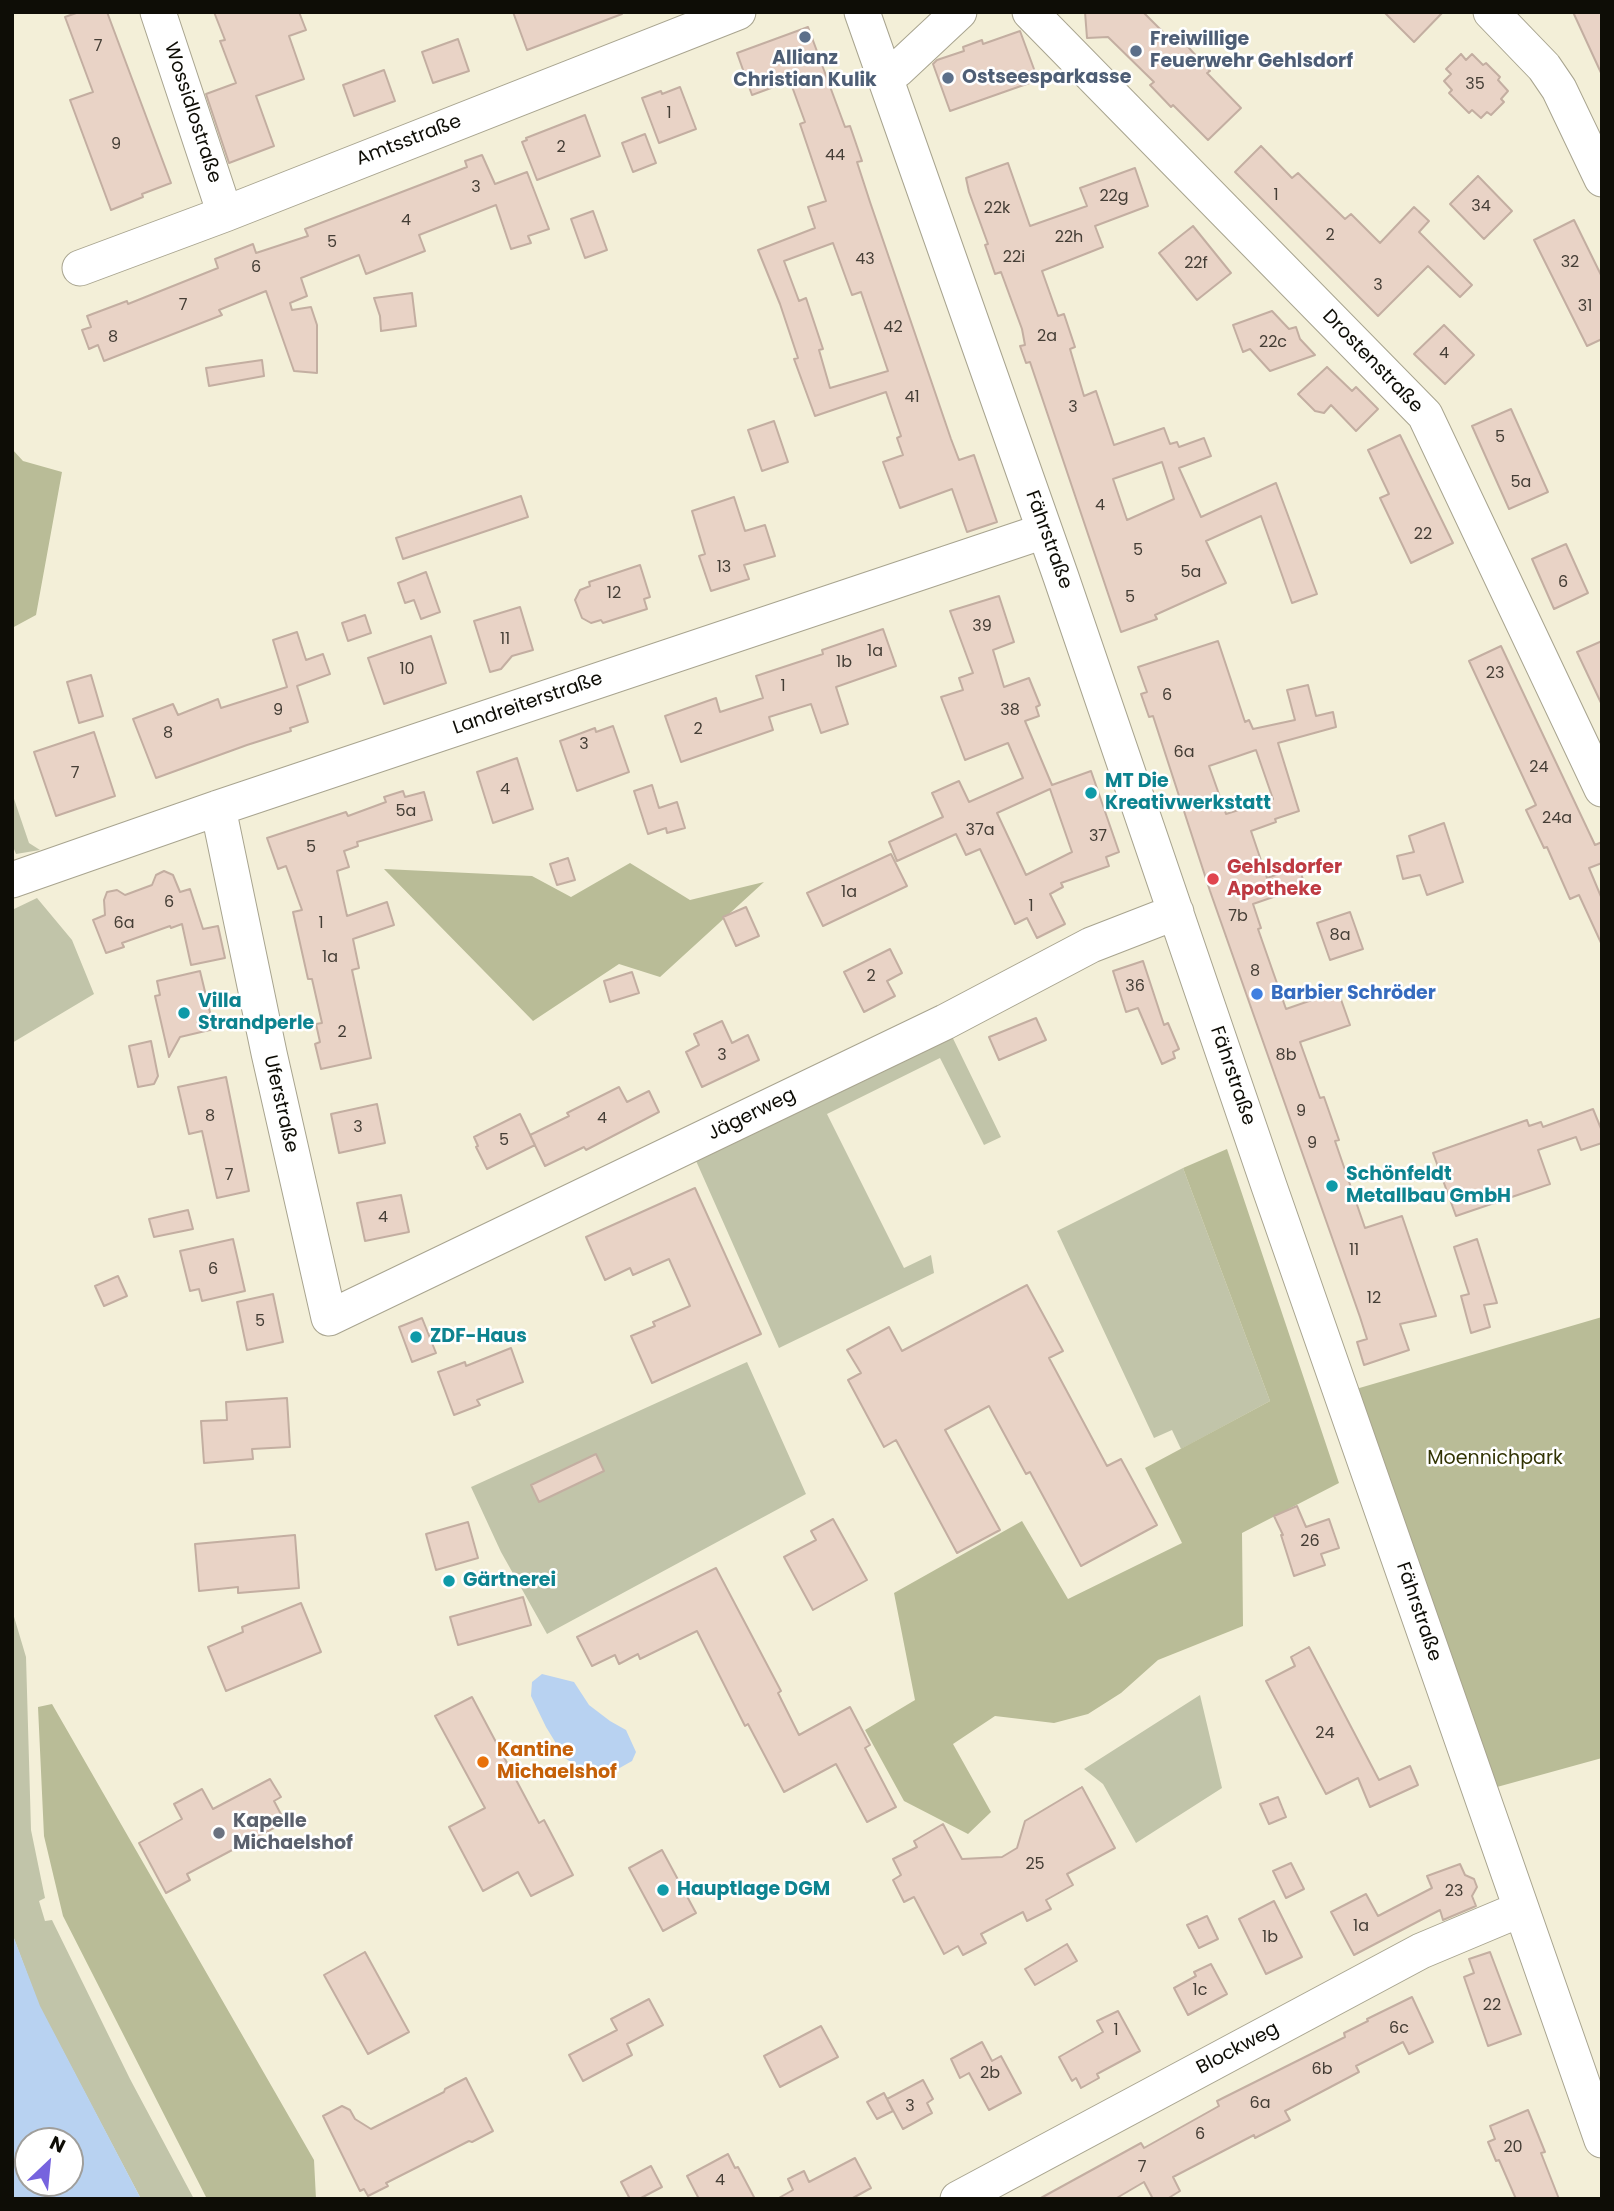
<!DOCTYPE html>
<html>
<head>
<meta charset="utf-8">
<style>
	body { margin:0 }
	#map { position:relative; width:1614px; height:2211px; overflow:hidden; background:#f3efd8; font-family:Poppins,sans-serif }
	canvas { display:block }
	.frame { position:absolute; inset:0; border:14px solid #0e0d06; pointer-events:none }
	.north { position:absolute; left:14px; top:2127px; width:70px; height:70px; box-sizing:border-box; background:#fff; border:2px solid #9f9e9b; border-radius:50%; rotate:26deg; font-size:19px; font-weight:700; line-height:28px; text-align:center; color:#0e0d06 }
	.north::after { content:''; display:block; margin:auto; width:24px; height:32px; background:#7663de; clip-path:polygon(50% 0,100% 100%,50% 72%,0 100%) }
</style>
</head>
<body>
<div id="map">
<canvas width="1614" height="2211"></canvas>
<div class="frame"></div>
<div class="north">N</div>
</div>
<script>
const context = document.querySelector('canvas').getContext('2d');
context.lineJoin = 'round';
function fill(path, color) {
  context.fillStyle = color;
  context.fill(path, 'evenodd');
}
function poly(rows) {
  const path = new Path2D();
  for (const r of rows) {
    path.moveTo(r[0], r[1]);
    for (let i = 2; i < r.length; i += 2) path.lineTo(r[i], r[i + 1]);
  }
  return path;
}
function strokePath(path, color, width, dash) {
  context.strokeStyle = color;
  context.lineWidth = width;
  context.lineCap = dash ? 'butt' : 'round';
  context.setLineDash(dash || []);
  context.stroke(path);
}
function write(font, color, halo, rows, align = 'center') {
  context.font = font + ' Poppins,sans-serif';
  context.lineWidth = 5;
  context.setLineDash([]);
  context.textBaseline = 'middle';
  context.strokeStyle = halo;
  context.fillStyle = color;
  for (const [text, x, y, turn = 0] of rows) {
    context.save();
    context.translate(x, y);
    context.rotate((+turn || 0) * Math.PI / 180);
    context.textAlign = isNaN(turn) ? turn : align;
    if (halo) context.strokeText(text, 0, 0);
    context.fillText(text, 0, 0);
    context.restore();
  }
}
const green = poly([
	[12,793,29,843,40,850,16,854,12,844],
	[37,898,72,940,94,994,12,1043,12,910],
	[945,1022,1001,1137,984,1145,940,1058,827,1114,904,1268,931,1255,934,1273,779,1348,689,1145],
	[1183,1168,1270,1401,1181,1449,1172,1430,1154,1438,1057,1231],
	[747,1362,806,1494,547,1634,501,1552,471,1487],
	[12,1610,26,1657,31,1830,45,1898,39,1901,45,1921,52,1920,130,2079,194,2199,141,2199,39,2006,12,1933],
	[1200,1695,1222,1788,1136,1843,1103,1784,1084,1769]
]);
const forest = poly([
	[12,449,23,461,62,472,36,615,12,628],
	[630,863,690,900,764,882,660,977,619,964,533,1021,384,869,532,876,571,897],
	[1227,1149,1339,1483,1242,1533,1243,1626,1158,1660,1121,1693,1088,1714,1054,1723,995,1716,953,1744,991,1812,968,1834,904,1801,865,1730,915,1700,894,1593,1022,1521,1068,1599,1182,1543,1145,1468,1270,1401,1183,1168],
	[1602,1317,1602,1758,1497,1787,1356,1389],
	[52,1704,314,2160,316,2199,207,2199,63,1916,44,1836,38,1707]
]);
const water = poly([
	[542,1674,574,1682,589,1705,610,1721,626,1730,636,1752,632,1761,609,1774,585,1772,565,1758,546,1727,531,1696,532,1682],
	[12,1933,40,2006,141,2199,12,2199],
	[28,2141,70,2141,70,2183,28,2183]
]);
const building = poly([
	[79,12,107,12,171,183,142,194,143,197,111,210,70,100,93,92,65,17,79,12],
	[214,12,299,12,306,30,289,36,304,79,256,96,274,146,229,163,206,94,236,83,220,41,225,40,214,12],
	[513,12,622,12,622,14,527,50,513,12],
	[1085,12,1143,12,1173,42,1179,37,1210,71,1207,73,1241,108,1208,140,1173,105,1171,107,1150,85,1154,82,1108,37,1087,38,1085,12],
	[1384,12,1443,12,1414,42,1384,12],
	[1573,12,1602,12,1602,75,1573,12],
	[808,27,845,127,850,126,862,161,857,162,870,202,951,439,959,460,974,455,997,522,967,532,952,489,900,508,883,462,903,455,897,438,901,436,886,392,815,416,794,359,798,358,780,304,758,250,815,228,808,207,826,201,800,124,805,122,790,81,752,95,737,53,808,27],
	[833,243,852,295,861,292,888,371,830,388,819,350,823,349,806,298,799,301,784,261,833,243],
	[1020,31,1038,80,950,111,933,64,937,60,964,51,963,47,982,40,983,44,1020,31],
	[458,39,469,71,433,83,422,52,458,39],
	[1461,54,1466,60,1472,54,1483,65,1486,63,1500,77,1498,80,1508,91,1501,99,1504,102,1491,115,1487,112,1481,118,1472,110,1469,113,1449,93,1452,90,1444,81,1451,74,1446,69,1461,54],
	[384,70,395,101,354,116,343,85,384,70],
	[680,87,696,129,659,143,642,98,661,91,662,94,680,87],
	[585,115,600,156,537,180,522,142,527,140,526,138,585,115],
	[645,134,656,163,633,172,622,143,645,134],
	[1261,146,1292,178,1298,173,1345,219,1351,214,1380,243,1414,207,1429,221,1419,232,1472,285,1460,297,1428,266,1378,316,1235,172,1261,146],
	[482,155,495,184,527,172,549,229,528,236,531,243,511,249,496,205,419,235,425,251,366,274,359,255,301,278,307,296,290,303,292,310,311,307,317,325,317,373,294,371,266,291,219,310,222,315,104,361,98,345,89,349,82,330,91,327,87,316,127,301,128,304,218,268,215,259,253,244,256,253,308,236,305,229,467,167,465,161,482,155],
	[1008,163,1030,226,1087,206,1080,188,1135,168,1148,206,1095,226,1103,247,1042,271,1058,316,1064,314,1075,347,1070,349,1084,396,1096,391,1114,445,1164,428,1170,444,1177,442,1179,447,1204,438,1211,456,1179,468,1201,517,1276,483,1317,594,1292,603,1261,516,1206,541,1226,583,1155,615,1157,619,1121,632,1030,362,1026,363,1020,346,1025,345,1022,329,1001,272,995,274,985,245,988,244,969,192,966,178,1008,163],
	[1162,462,1174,499,1127,520,1113,479,1162,462],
	[1478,176,1512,211,1484,239,1450,204,1478,176],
	[593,211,607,250,585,258,571,219,593,211],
	[1574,220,1602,277,1602,339,1587,346,1534,240,1574,220],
	[1193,226,1231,273,1197,300,1159,253,1193,226],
	[412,293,416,326,381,331,380,316,374,298,412,293],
	[1272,311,1289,329,1296,327,1300,339,1315,355,1270,371,1250,349,1243,352,1233,325,1272,311],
	[1444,325,1474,355,1445,384,1414,354,1444,325],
	[262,360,264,376,209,386,206,368,262,360],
	[1327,367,1352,391,1356,387,1378,409,1356,431,1331,405,1324,413,1315,411,1298,394,1327,367],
	[1511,409,1548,492,1509,509,1472,426,1511,409],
	[774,421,788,462,762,471,748,430,774,421],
	[1400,435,1453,543,1411,563,1380,498,1389,494,1368,450,1400,435],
	[521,496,528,517,403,559,396,538,521,496],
	[734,497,745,531,765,525,775,556,744,565,749,579,711,591,699,556,705,554,692,511,734,497],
	[1566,544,1588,593,1554,609,1532,559,1566,544],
	[640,565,650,597,644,599,647,609,603,623,601,620,591,623,582,618,575,600,580,590,590,586,589,582,640,565],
	[426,572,440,612,421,619,414,600,405,603,398,583,426,572],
	[999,596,1014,642,993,650,1004,687,1029,678,1040,705,1036,707,1039,716,1025,721,1052,785,1091,771,1119,852,1106,857,1109,866,1061,883,1063,887,1050,894,1065,924,1037,938,1027,918,1015,924,980,849,966,855,956,834,897,861,889,842,943,817,932,793,959,781,969,802,1023,778,1008,743,965,760,941,697,963,690,959,678,973,673,950,611,999,596],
	[1050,789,1072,852,1026,875,997,813,1050,789],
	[520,607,533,650,512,656,501,669,490,672,474,621,520,607],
	[365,615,371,633,348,641,342,623,365,615],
	[883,629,896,666,836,687,848,724,821,733,811,704,769,717,773,730,681,762,665,716,716,698,720,712,763,698,756,676,823,654,822,650,883,629],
	[297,632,306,660,323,654,330,674,297,686,308,722,290,728,291,731,247,745,156,778,133,719,173,704,178,715,218,699,221,708,287,687,273,640,297,632],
	[431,636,446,683,384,704,368,658,431,636],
	[1218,641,1245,722,1249,720,1253,729,1295,720,1287,690,1308,685,1316,716,1333,712,1336,727,1278,743,1299,811,1275,819,1276,822,1251,831,1267,878,1299,867,1305,886,1253,904,1261,928,1258,929,1286,1009,1338,991,1350,1025,1300,1042,1320,1098,1324,1097,1339,1140,1335,1141,1365,1228,1402,1216,1436,1316,1400,1324,1409,1350,1364,1365,1357,1342,1367,1339,1360,1317,1210,891,1153,716,1149,717,1141,694,1147,692,1138,667,1218,641],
	[1256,750,1273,799,1226,814,1209,766,1256,750],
	[1602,641,1602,705,1577,652,1602,641],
	[1501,646,1595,845,1602,842,1602,863,1589,868,1602,899,1602,945,1579,895,1570,899,1547,847,1544,848,1526,810,1536,805,1469,661,1501,646],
	[91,675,103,716,79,723,67,682,91,675],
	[613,726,629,772,577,791,560,741,595,728,596,732,613,726],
	[94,732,115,796,56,816,34,752,94,732],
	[517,758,533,809,493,823,477,772,517,758],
	[652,785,659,808,677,802,685,828,667,833,666,828,648,834,634,791,652,785],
	[403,791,405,797,424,792,432,820,357,842,358,846,344,851,349,867,337,871,347,916,387,902,394,925,353,939,359,968,352,970,371,1058,321,1069,315,1044,320,1042,316,1024,322,1023,312,979,308,979,293,912,302,910,286,866,278,869,267,838,346,812,348,816,386,802,384,797,403,791],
	[1444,823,1463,882,1427,895,1420,875,1403,879,1397,856,1414,852,1409,836,1444,823],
	[891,854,907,886,823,926,807,893,891,854],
	[568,858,575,880,557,885,550,864,568,858],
	[164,871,173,875,180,892,190,889,203,929,218,926,225,958,191,965,182,924,171,928,170,926,122,943,124,947,106,953,93,920,105,915,104,900,107,892,117,890,125,895,152,885,156,875,164,871],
	[746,907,759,936,736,946,723,917,746,907],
	[1350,912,1363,949,1330,960,1317,923,1350,912],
	[890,949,902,973,887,981,895,996,864,1012,844,972,890,949],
	[1143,961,1164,1025,1168,1023,1179,1049,1173,1052,1175,1058,1162,1064,1138,1008,1126,1012,1113,971,1143,961],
	[200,971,214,1029,180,1037,169,1057,155,996,160,995,157,981,200,971],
	[632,972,639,993,610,1002,604,981,632,972],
	[1036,1018,1046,1040,999,1060,989,1037,1036,1018],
	[722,1021,732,1043,748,1035,759,1060,702,1087,686,1052,699,1045,694,1034,722,1021],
	[151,1041,158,1076,154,1084,138,1087,129,1046,151,1041],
	[226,1077,249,1191,217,1198,202,1131,189,1134,178,1087,226,1077],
	[619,1087,627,1102,649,1091,659,1112,586,1150,584,1147,545,1166,530,1135,569,1116,567,1113,619,1087],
	[377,1104,385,1143,339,1153,331,1114,377,1104],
	[1593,1109,1602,1131,1602,1143,1581,1150,1576,1137,1538,1150,1550,1184,1456,1216,1433,1153,1527,1120,1529,1126,1541,1122,1543,1127,1593,1109],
	[520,1114,535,1145,487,1169,476,1147,478,1146,474,1137,520,1114],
	[695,1188,761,1334,652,1383,631,1336,655,1326,653,1322,690,1306,669,1259,633,1275,630,1268,605,1280,586,1237,695,1188],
	[401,1195,409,1232,365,1241,357,1203,401,1195],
	[188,1210,193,1229,154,1237,149,1219,188,1210],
	[233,1239,245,1291,202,1301,199,1289,190,1291,180,1251,233,1239],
	[1477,1239,1497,1303,1484,1305,1490,1327,1471,1333,1461,1296,1469,1294,1454,1247,1477,1239],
	[118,1276,127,1296,104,1306,95,1286,118,1276],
	[1027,1285,1063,1351,1049,1358,1107,1466,1121,1459,1157,1525,1081,1566,1030,1472,1026,1474,989,1406,945,1430,1000,1530,957,1553,896,1440,884,1447,848,1380,861,1373,847,1350,889,1327,902,1351,1027,1285],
	[273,1294,283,1342,247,1350,237,1302,273,1294],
	[422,1318,436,1353,412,1362,399,1327,422,1318],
	[511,1348,523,1382,477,1400,480,1405,454,1415,438,1372,465,1362,466,1366,511,1348],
	[287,1398,290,1447,252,1449,253,1459,204,1463,201,1421,227,1420,226,1402,287,1398],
	[596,1454,604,1471,539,1502,531,1485,596,1454],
	[1297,1506,1306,1527,1329,1519,1339,1548,1321,1554,1325,1565,1294,1576,1281,1535,1283,1535,1274,1516,1297,1506],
	[833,1519,867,1580,813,1610,784,1557,816,1540,811,1531,833,1519],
	[468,1522,478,1558,436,1570,426,1534,468,1522],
	[295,1535,299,1588,238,1593,238,1587,199,1591,195,1544,295,1535],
	[716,1568,781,1691,778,1693,799,1735,850,1707,870,1745,865,1748,896,1807,867,1822,836,1764,784,1792,748,1724,745,1726,697,1631,640,1659,638,1654,619,1664,615,1655,592,1666,577,1637,716,1568],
	[523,1597,531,1625,458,1645,450,1617,523,1597],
	[301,1603,321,1652,226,1691,208,1647,243,1632,242,1627,301,1603],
	[1309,1647,1379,1780,1410,1766,1418,1785,1370,1807,1358,1778,1326,1794,1266,1681,1295,1666,1291,1657,1309,1647],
	[472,1697,539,1823,544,1820,573,1875,531,1896,518,1872,483,1891,449,1827,485,1808,435,1716,472,1697],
	[270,1779,281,1797,274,1801,285,1822,187,1874,190,1880,166,1893,139,1843,182,1819,174,1804,202,1789,213,1809,270,1779],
	[1082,1787,1115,1848,1067,1874,1073,1885,1046,1900,1051,1909,1027,1921,1023,1912,981,1934,986,1943,963,1955,958,1946,944,1954,914,1897,904,1902,893,1880,901,1875,893,1859,917,1847,914,1841,943,1824,962,1859,1002,1857,1017,1848,1025,1821,1082,1787],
	[1278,1797,1286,1817,1269,1824,1260,1804,1278,1797],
	[662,1850,696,1913,663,1931,629,1868,662,1850],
	[1291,1863,1304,1889,1286,1898,1273,1871,1291,1863],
	[1460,1864,1465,1875,1474,1879,1477,1887,1472,1896,1476,1906,1443,1920,1440,1910,1354,1955,1331,1912,1366,1894,1378,1916,1432,1888,1427,1876,1460,1864],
	[1274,1901,1302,1957,1266,1974,1239,1919,1274,1901],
	[1207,1916,1218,1939,1199,1948,1187,1925,1207,1916],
	[1067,1944,1077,1961,1035,1985,1025,1969,1067,1944],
	[365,1952,409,2032,368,2054,324,1975,365,1952],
	[1490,1952,1521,2034,1488,2046,1464,1977,1474,1973,1469,1959,1490,1952],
	[1211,1964,1227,1994,1188,2015,1174,1988,1196,1976,1194,1972,1211,1964],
	[1412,1997,1433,2042,1409,2054,1403,2042,1356,2066,1359,2072,1285,2111,1290,2120,1255,2138,1254,2135,1173,2177,1180,2191,1167,2199,1153,2199,1144,2182,1115,2199,1039,2199,1141,2143,1144,2148,1219,2106,1217,2101,1345,2037,1344,2033,1368,2021,1367,2019,1412,1997],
	[649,1999,663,2025,627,2044,632,2055,583,2081,569,2055,617,2030,611,2019,649,1999],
	[1118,2011,1140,2051,1097,2074,1099,2078,1081,2088,1076,2078,1072,2081,1059,2057,1103,2032,1097,2021,1118,2011],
	[821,2026,838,2057,780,2087,764,2056,821,2026],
	[982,2042,992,2061,1001,2056,1021,2093,989,2110,969,2073,960,2078,951,2059,982,2042],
	[466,2078,493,2131,472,2142,469,2141,386,2183,388,2186,368,2196,364,2189,360,2191,323,2116,342,2106,350,2110,355,2119,371,2129,444,2092,445,2089,466,2078],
	[923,2080,933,2099,927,2103,932,2113,903,2129,887,2099,923,2080],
	[884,2093,893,2111,877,2119,867,2102,884,2093],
	[1528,2110,1545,2152,1541,2153,1559,2199,1516,2199,1499,2160,1496,2161,1488,2142,1495,2139,1490,2126,1528,2110],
	[728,2154,735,2168,738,2167,755,2199,699,2199,687,2176,728,2154],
	[855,2158,871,2188,851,2199,777,2199,793,2190,788,2179,804,2171,809,2182,855,2158],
	[651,2166,662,2187,639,2199,630,2199,621,2182,651,2166]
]);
const minor = poly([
	[158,12,225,214],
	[862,12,1061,577,1269,1186,1602,2140],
	[1030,12,1425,415,1602,789],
	[1491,12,1544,67,1559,89,1602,179],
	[884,75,897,70,959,12],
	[80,268,225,214,738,12],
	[218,808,269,1053,329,1318,945,1022,1091,945,1176,912],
	[12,880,218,808,1044,531],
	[958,2199,1421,1951,1521,1909]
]);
const markers = [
	[805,37,7,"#5c6f8a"],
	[1136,51,7,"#5c6f8a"],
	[948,78,7,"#5c6f8a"],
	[1091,793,7,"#0f9aa8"],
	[1213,879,7,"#e0444e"],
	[1257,994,7,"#3f7fe0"],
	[184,1013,7,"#0f9aa8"],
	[1332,1186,7,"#0f9aa8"],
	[416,1337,7,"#0f9aa8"],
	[449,1581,7,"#0f9aa8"],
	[483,1762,7,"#e8710a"],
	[219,1833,7,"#6b7280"],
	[663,1890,7,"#0f9aa8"]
];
const numberNames = [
	["7",98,47],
	["35",1475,85],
	["1",669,114],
	["9",116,145],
	["2",561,148],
	["44",835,156],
	["3",476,188],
	["1",1276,196],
	["22g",1114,197],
	["34",1481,207],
	["22k",997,209],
	["4",406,221],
	["2",1330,236],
	["22h",1069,238],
	["5",332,243],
	["22i",1014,258],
	["43",865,260],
	["32",1570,263],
	["22f",1196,264],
	["6",256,268],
	["3",1378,286],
	["7",183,306],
	["31",1585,307],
	["42",893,328],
	["2a",1047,337],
	["8",113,338],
	["22c",1273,343],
	["4",1444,354],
	["41",912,398],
	["3",1073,408],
	["5",1500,438],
	["5a",1521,483],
	["4",1100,506],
	["22",1423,535],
	["5",1138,551],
	["13",724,568],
	["5a",1191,573],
	["6",1563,583],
	["12",614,594],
	["5",1130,598],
	["39",982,627],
	["11",505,640],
	["1a",875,652],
	["1b",844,663],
	["10",407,670],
	["23",1495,674],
	["1",783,687],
	["6",1167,696],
	["9",278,711],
	["38",1010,711],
	["2",698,730],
	["8",168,734],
	["3",584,745],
	["6a",1184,753],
	["24",1539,768],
	["7",75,774],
	["4",505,790],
	["5a",406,812],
	["24a",1557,819],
	["37a",980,831],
	["37",1098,837],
	["5",311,848],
	["1a",849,893],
	["6",169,903],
	["1",1031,907],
	["7b",1238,917],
	["6a",124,924],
	["1",321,924],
	["8a",1340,936],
	["1a",330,958],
	["8",1255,972],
	["2",871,977],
	["36",1135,987],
	["2",342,1033],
	["3",722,1056],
	["8b",1286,1056],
	["9",1301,1112],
	["8",210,1117],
	["4",602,1119],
	["3",358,1128],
	["5",504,1141],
	["9",1312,1144],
	["7",229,1176],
	["4",383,1218],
	["11",1354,1251],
	["6",213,1270],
	["12",1374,1299],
	["5",260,1322],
	["26",1310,1542],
	["24",1325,1734],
	["25",1035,1865],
	["23",1454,1892],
	["1a",1361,1927],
	["1b",1270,1938],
	["1c",1200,1991],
	["22",1492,2006],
	["6c",1399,2029],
	["1",1116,2031],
	["6b",1322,2070],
	["2b",990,2074],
	["6a",1260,2104],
	["3",910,2107],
	["6",1200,2135],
	["20",1513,2148],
	["7",1142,2168],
	["4",720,2181]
];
const serviceNames = [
	["Freiwillige",1150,40],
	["Feuerwehr Gehlsdorf",1150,62],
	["Allianz",805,59,"center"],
	["Christian Kulik",805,81,"center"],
	["Ostseesparkasse",962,78]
];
const streetNames = [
	["Wossidlostraße",192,113,72],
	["Amtsstraße",409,141,-21],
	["Drostenstraße",1372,362,46],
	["Fährstraße",1048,540,70],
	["Landreiterstraße",528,704,-19],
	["Fährstraße",1232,1076,71],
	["Uferstraße",280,1104,77],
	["Jägerweg",752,1115,-26],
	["Fährstraße",1418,1612,71],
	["Blockweg",1238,2049,-28]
];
const cultureNames = [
	["MT Die",1105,782],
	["Kreativwerkstatt",1105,804],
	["Villa",198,1002],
	["Strandperle",198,1024],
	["Schönfeldt",1346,1175],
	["Metallbau GmbH",1346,1197],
	["ZDF-Haus",430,1337],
	["Gärtnerei",463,1581],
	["Hauptlage DGM",677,1890]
];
const healthNames = [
	["Gehlsdorfer",1227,868],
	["Apotheke",1227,890]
];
const shopNames = [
	["Barbier Schröder",1271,994]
];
const parkNames = [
	["Moennichpark",1495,1459]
];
const foodNames = [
	["Kantine",497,1751],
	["Michaelshof",497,1773]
];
const worshipNames = [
	["Kapelle",233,1822],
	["Michaelshof",233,1844]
];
fill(green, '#c1c4a9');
fill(forest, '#b9bc97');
fill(water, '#b8d2f1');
fill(building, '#e9d3c6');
strokePath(building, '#c3aea1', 2);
strokePath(minor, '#a8a48f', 37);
strokePath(minor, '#fff', 35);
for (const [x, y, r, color] of markers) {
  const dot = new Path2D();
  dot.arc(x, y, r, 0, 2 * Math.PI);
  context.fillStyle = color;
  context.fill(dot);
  strokePath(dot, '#fff', 2.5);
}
write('16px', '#453e36', null, numberNames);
write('bold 19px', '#4e5e75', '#fff', serviceNames, 'left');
write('19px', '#0e0d06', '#fff', streetNames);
write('bold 19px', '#0d838f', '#fff', cultureNames, 'left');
write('bold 19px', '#be3a42', '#fff', healthNames, 'left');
write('bold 19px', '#366cbe', '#fff', shopNames, 'left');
write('19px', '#323404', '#fff', parkNames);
write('bold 19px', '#c56008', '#fff', foodNames, 'left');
write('bold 19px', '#5b616d', '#fff', worshipNames, 'left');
</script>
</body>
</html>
